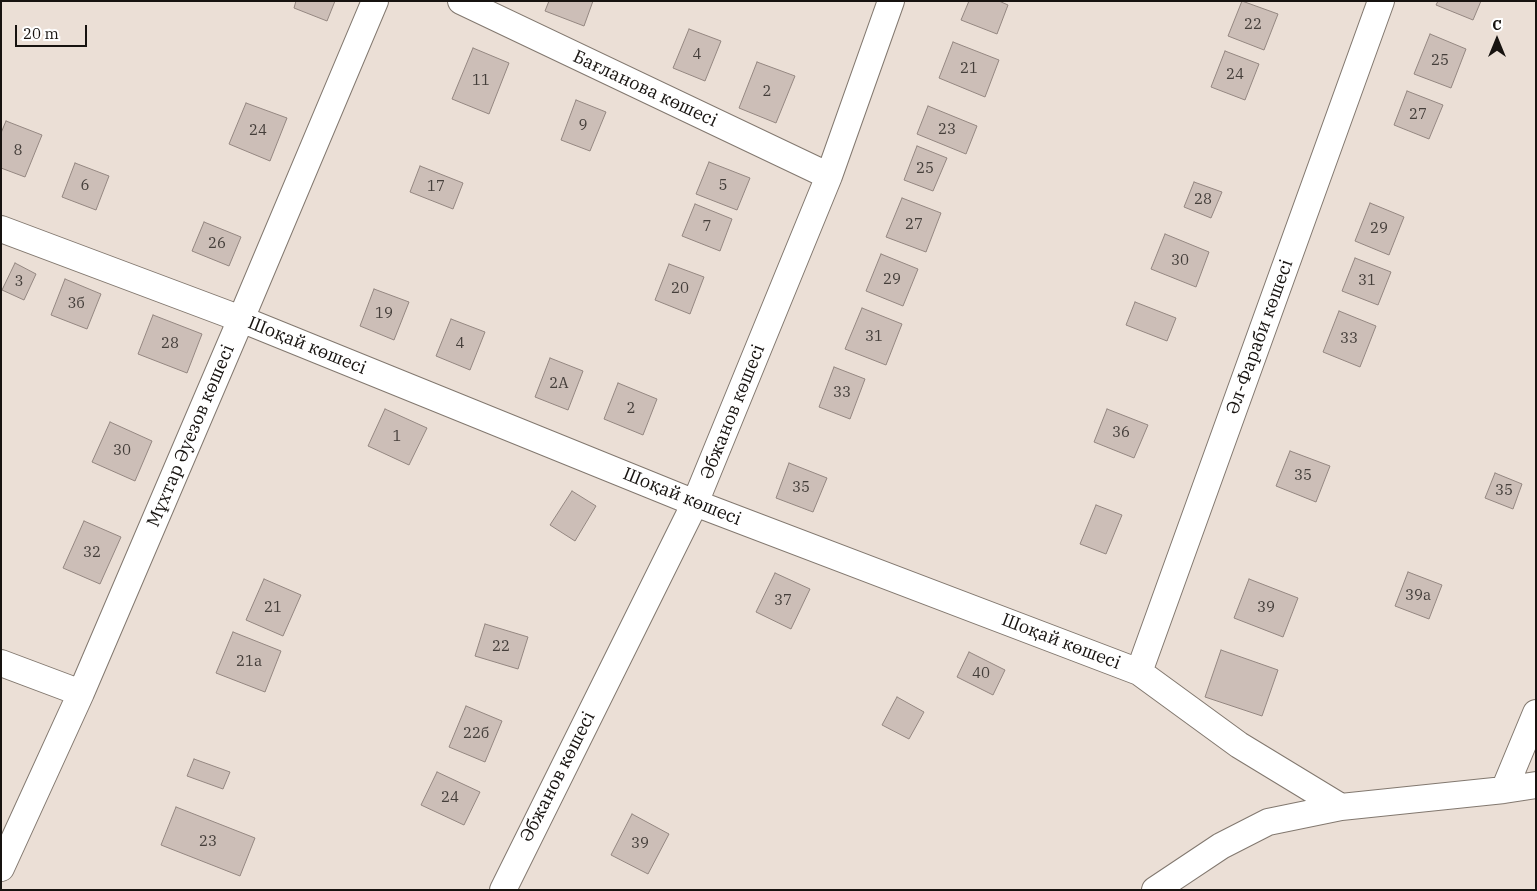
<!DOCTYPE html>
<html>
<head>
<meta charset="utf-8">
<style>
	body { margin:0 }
	#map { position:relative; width:1537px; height:891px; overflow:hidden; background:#ebdfd6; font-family:"IBM Plex Serif",serif }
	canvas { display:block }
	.frame { position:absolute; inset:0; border:2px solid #171310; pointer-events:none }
	.north { position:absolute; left:1472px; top:15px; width:50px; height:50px; -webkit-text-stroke:4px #fff; paint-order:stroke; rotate:0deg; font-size:14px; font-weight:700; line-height:20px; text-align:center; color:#171310 }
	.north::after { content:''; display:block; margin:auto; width:18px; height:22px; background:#171310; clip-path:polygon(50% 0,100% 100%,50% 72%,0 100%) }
	.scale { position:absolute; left:15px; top:25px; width:72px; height:22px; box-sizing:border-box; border:2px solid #171310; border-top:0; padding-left:6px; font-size:15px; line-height:18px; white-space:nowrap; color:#171310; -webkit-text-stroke:4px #fff; paint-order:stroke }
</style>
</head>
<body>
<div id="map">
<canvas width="1537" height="891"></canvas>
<div class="frame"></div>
<div class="north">С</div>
<div class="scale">20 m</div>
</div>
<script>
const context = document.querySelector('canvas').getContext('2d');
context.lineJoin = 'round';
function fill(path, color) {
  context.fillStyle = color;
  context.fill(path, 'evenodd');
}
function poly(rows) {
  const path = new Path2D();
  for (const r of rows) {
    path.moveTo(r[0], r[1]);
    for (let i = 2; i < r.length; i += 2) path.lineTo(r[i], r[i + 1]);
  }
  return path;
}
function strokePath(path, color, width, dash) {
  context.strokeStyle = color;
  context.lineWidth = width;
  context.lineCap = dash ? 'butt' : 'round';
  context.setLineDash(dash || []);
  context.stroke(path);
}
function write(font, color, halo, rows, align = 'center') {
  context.font = font + ' "IBM Plex Serif",serif';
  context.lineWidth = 4;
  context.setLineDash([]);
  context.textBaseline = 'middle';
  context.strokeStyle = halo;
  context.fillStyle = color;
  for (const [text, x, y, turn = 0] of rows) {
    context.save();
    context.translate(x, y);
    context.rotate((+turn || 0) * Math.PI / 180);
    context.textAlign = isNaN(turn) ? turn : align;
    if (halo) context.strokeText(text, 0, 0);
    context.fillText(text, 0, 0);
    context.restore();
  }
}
const building = poly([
	[296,1,335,1,327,21,294,8,296,1],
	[549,1,593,1,584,26,545,11,549,1],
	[969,1,999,1,1008,5,997,34,961,20,969,1],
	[1242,1,1278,14,1264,50,1228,36,1242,1],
	[1438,1,1481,1,1473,20,1436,5,1438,1],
	[689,29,721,41,705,81,673,68,689,29],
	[1430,34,1466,49,1451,88,1414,74,1430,34],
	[953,42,999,60,985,97,939,78,953,42],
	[473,48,509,63,489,114,452,99,473,48],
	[1225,51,1259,64,1245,100,1211,87,1225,51],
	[757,62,795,76,776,123,739,108,757,62],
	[1407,91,1443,105,1429,139,1394,125,1407,91],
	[576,100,606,112,590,151,561,140,576,100],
	[246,103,287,118,270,161,229,144,246,103],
	[928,106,977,126,966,154,917,134,928,106],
	[6,121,42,135,25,177,1,168,1,133,6,121],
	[917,146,947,158,933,191,904,180,917,146],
	[709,162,750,178,737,210,696,194,709,162],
	[75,163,109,176,96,210,62,197,75,163],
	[420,166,463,183,453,209,410,192,420,166],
	[1194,182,1222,192,1211,218,1184,207,1194,182],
	[902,198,941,213,926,252,886,237,902,198],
	[1370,203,1404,217,1389,255,1355,241,1370,203],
	[695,204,732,219,720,251,682,236,695,204],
	[204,222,241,237,229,266,192,251,204,222],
	[1165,234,1209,252,1196,287,1151,269,1165,234],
	[881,254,918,269,903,306,866,291,881,254],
	[1355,258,1391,272,1378,305,1342,291,1355,258],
	[15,263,36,274,24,300,2,290,15,263],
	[669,264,704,277,690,314,655,300,669,264],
	[65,279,101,294,87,329,51,315,65,279],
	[374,289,409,302,394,340,360,326,374,289],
	[1135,302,1176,318,1167,341,1126,325,1135,302],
	[862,308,902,324,886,365,845,349,862,308],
	[1339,311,1376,326,1360,367,1323,352,1339,311],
	[153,315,202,334,187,373,138,354,153,315],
	[451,319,485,332,470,370,436,356,451,319],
	[550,358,583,371,568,410,535,397,550,358],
	[834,367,865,379,850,419,819,407,834,367],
	[618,383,657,399,643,435,604,419,618,383],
	[385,409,427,428,409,465,368,446,385,409],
	[1107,409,1148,425,1134,458,1094,442,1107,409],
	[110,422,152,441,135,481,92,462,110,422],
	[1290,451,1330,466,1316,502,1276,486,1290,451],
	[789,463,827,478,813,512,776,498,789,463],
	[1495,473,1522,484,1513,509,1485,498,1495,473],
	[572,491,596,506,575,541,550,525,572,491],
	[1096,505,1122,515,1106,554,1080,544,1096,505],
	[84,521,121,537,100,584,63,568,84,521],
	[1408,572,1442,585,1429,619,1395,606,1408,572],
	[775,573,810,589,791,629,756,612,775,573],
	[264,579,301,595,283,636,246,620,264,579],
	[1249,579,1298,598,1283,637,1234,618,1249,579],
	[485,624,528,637,518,669,475,656,485,624],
	[233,632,281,651,265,692,216,673,233,632],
	[1221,650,1278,670,1262,716,1205,697,1221,650],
	[969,652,1005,670,993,695,957,677,969,652],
	[897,697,924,712,909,739,882,725,897,697],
	[466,706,502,721,485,762,449,747,466,706],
	[194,759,230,772,223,789,187,776,194,759],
	[437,772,480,792,464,825,421,805,437,772],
	[176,807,255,838,240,876,161,845,176,807],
	[632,814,669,834,648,874,611,855,632,814]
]);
const minor = poly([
	[461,1,829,176],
	[1,229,241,319,695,503,1139,672,1239,745,1341,807],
	[1,663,81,693],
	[1139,672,1381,1],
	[1504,790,1536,713],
	[1,868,81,693,241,319,375,1],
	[503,890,695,503,829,176,891,1],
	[1155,890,1221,846,1268,822,1341,807,1504,790,1536,785]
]);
const numberNames = [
	["22",1253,25],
	["4",697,55],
	["25",1440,61],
	["21",969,69],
	["24",1235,75],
	["11",481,81],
	["2",767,92],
	["27",1418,115],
	["9",583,126],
	["23",947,130],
	["24",258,131],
	["8",18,151],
	["25",925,169],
	["6",85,186],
	["5",723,186],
	["17",436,187],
	["28",1203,200],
	["27",914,225],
	["7",707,227],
	["29",1379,229],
	["26",217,244],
	["30",1180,261],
	["29",892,280],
	["31",1367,281],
	["3",19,282],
	["20",680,289],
	["3б",76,304],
	["19",384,314],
	["31",874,337],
	["33",1349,339],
	["28",170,344],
	["4",460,344],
	["2А",559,384],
	["33",842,393],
	["2",631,409],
	["36",1121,433],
	["1",397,437],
	["30",122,451],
	["35",1303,476],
	["35",801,488],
	["35",1504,491],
	["32",92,553],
	["39а",1418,596],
	["37",783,601],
	["21",273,608],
	["39",1266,608],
	["22",501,647],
	["21а",249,662],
	["40",981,674],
	["22б",476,734],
	["24",450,798],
	["23",208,842],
	["39",640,844]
];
const streetNames = [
	["Бағланова көшесі",645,89,25],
	["Әл-Фараби көшесі",1260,337,-70],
	["Шоқай көшесі",307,346,22],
	["Әбжанов көшесі",733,412,-68],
	["Мұхтар Әуезов көшесі",191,436,-67],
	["Шоқай көшесі",682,497,22],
	["Шоқай көшесі",1061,642,21],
	["Әбжанов көшесі",558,777,-63]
];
fill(building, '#ccbeb7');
strokePath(building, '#948781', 1);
strokePath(minor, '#82786f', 28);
strokePath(minor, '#fff', 26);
write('15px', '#443e3a', null, numberNames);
write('18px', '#171310', '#fff', streetNames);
</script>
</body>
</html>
